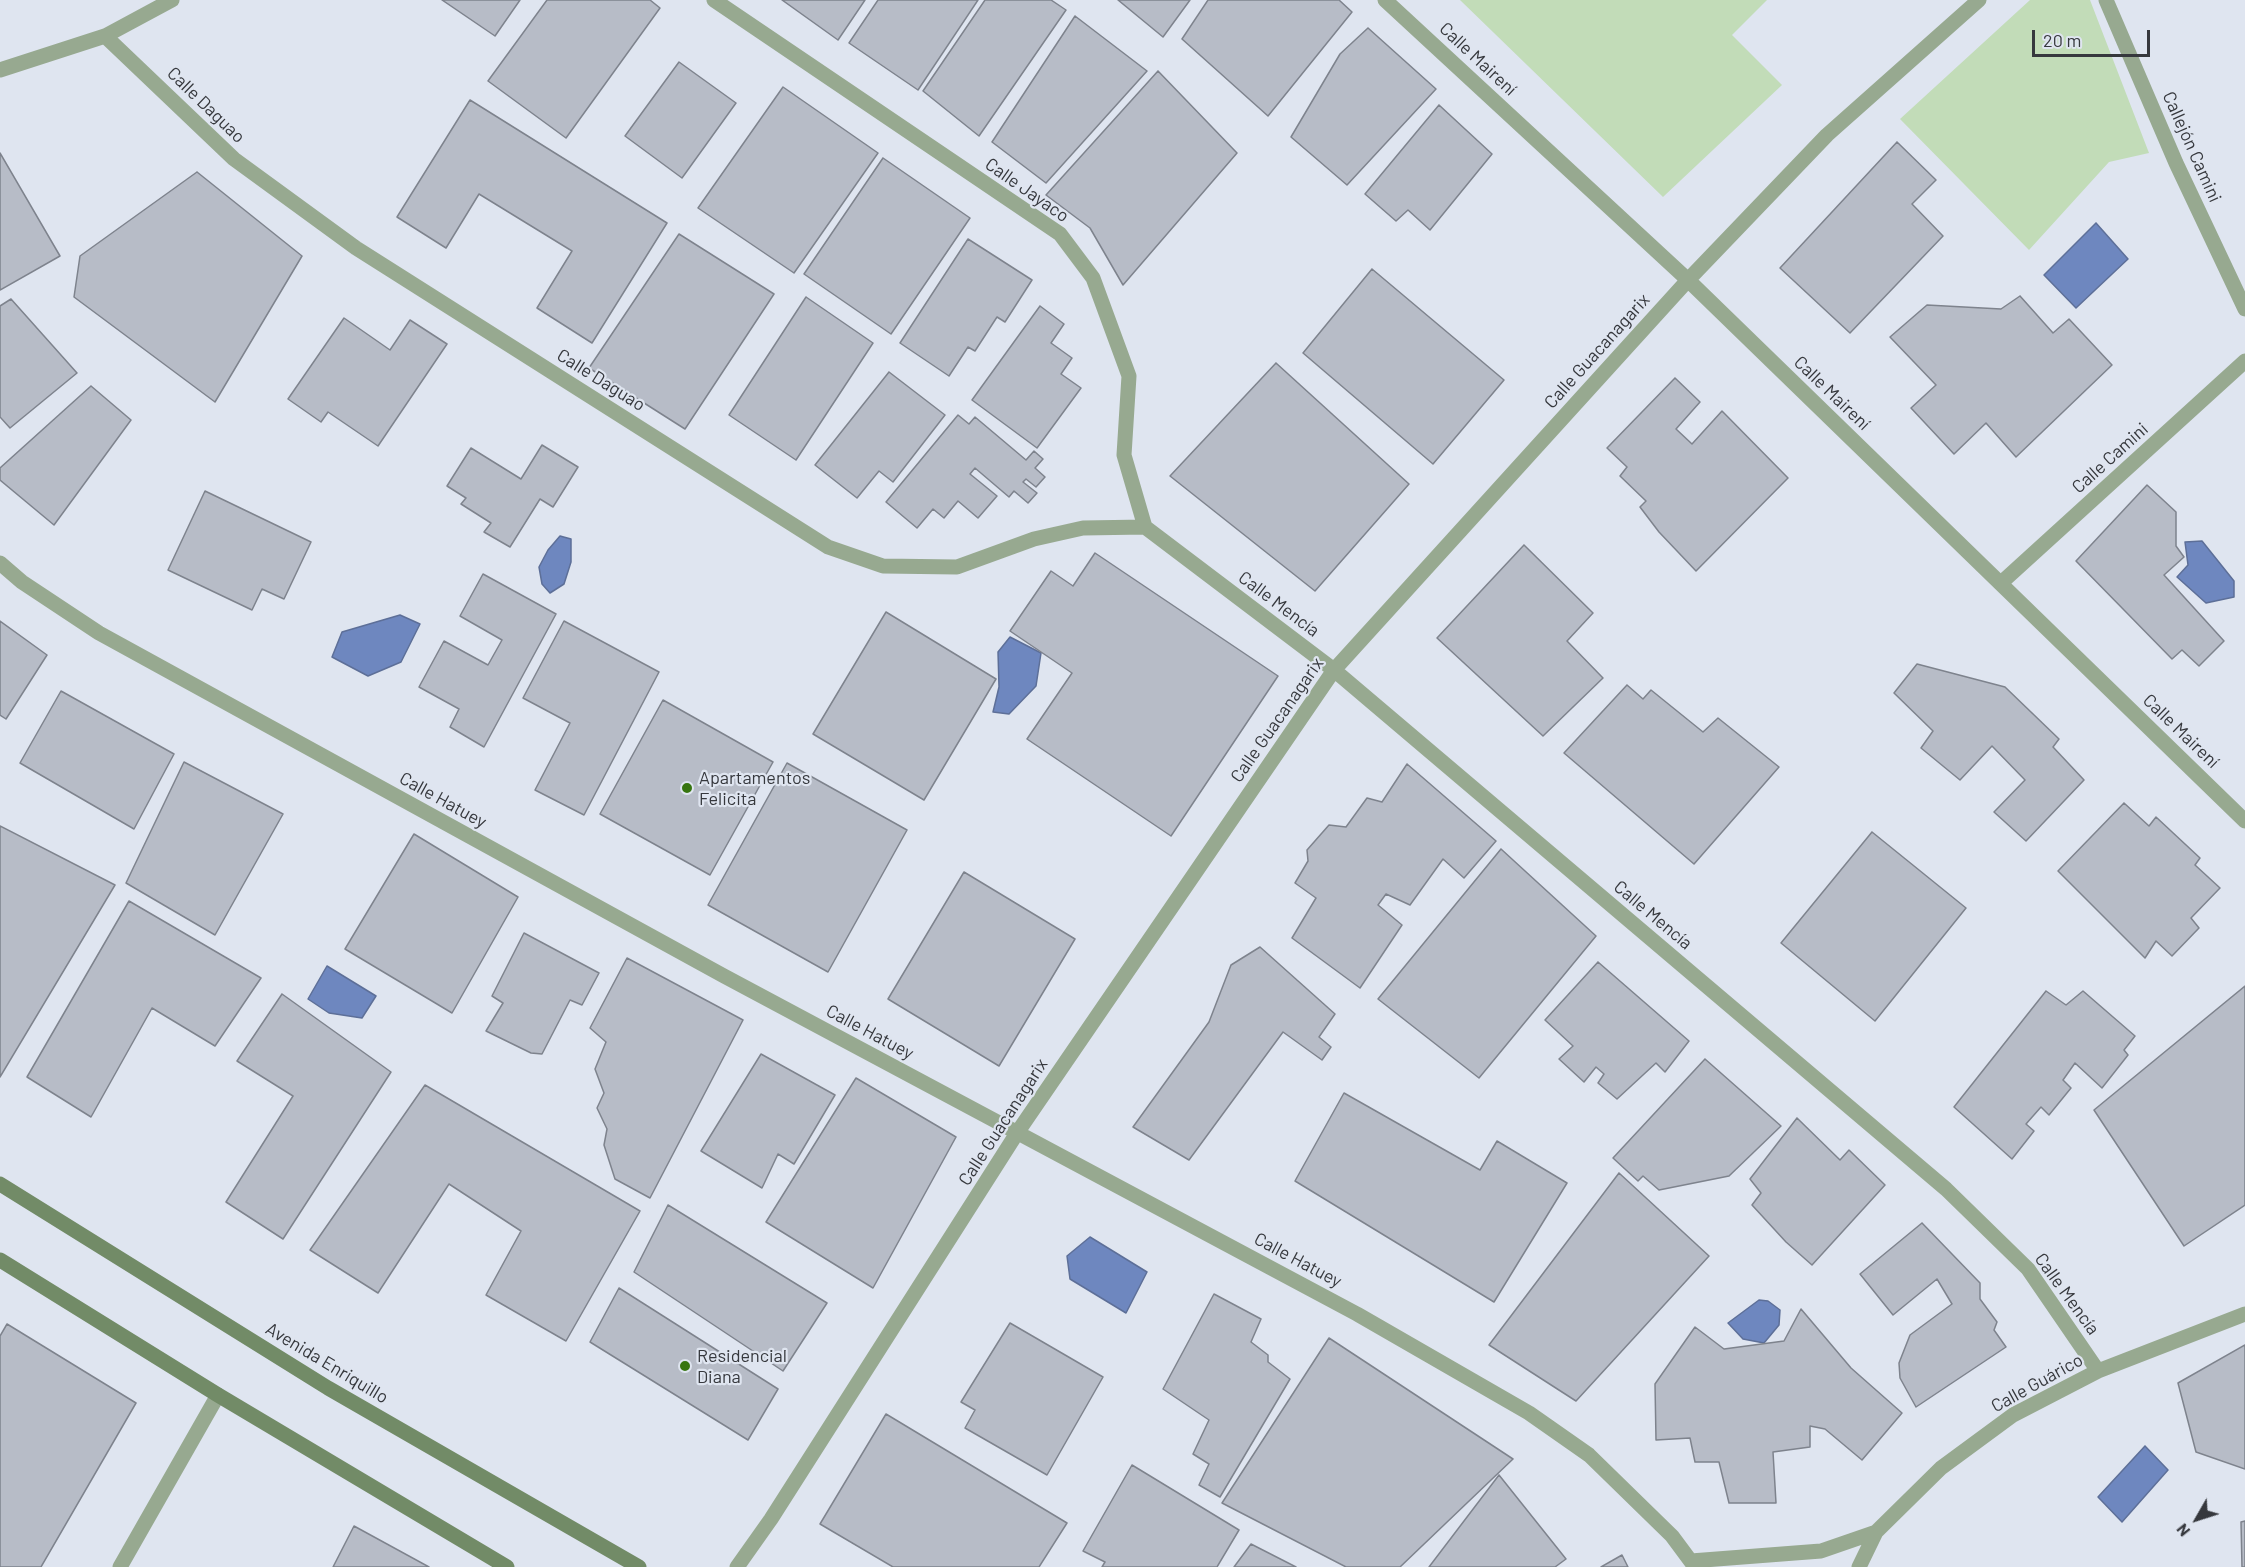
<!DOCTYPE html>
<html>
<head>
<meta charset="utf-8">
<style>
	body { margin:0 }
	#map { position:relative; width:2245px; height:1567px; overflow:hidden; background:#dfe5f0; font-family:Barlow,sans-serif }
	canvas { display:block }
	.north { position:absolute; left:2167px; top:1489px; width:60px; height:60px; -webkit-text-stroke:4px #dfe5f0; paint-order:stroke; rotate:231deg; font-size:16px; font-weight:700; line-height:24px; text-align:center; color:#36383d }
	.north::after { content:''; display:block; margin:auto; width:21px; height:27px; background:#36383d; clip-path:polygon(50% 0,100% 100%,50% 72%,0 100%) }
	.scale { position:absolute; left:2032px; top:30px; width:118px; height:27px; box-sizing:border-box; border:3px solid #36383d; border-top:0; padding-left:8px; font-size:18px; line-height:21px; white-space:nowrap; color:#36383d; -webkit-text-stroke:4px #dfe5f0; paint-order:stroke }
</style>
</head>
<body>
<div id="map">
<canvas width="2245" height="1567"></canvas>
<div class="north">N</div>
<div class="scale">20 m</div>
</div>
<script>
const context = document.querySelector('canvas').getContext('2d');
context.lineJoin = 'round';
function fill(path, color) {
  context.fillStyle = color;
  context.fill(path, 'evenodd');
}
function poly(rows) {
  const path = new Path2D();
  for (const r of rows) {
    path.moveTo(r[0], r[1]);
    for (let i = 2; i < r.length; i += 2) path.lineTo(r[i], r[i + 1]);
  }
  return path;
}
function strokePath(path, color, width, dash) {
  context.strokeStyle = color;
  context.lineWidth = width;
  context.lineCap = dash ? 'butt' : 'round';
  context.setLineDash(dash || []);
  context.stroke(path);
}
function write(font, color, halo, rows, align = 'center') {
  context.font = font + ' Barlow,sans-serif';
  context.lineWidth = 4.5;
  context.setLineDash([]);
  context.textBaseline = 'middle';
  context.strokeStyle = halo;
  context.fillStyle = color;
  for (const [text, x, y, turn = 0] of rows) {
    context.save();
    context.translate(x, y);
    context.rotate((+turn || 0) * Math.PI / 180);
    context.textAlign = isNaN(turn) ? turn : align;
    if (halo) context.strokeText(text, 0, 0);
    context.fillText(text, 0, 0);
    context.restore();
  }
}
const green = poly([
	[1460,0,1767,0,1732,35,1782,85,1663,197],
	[2030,0,2090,0,2149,153,2109,162,2029,250,1900,119]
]);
const water = poly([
	[2096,223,2128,259,2076,308,2044,275,2096,223],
	[560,536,571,539,571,562,564,584,550,593,542,584,539,567,548,550,560,536],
	[2202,541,2234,581,2234,597,2206,603,2177,577,2188,565,2185,542,2202,541],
	[400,615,420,624,401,662,368,676,332,657,342,632,400,615],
	[1010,637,1041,653,1036,686,1009,714,993,712,999,687,998,652,1010,637],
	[327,966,376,996,362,1018,329,1013,308,999,327,966],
	[1090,1237,1147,1272,1126,1313,1070,1279,1067,1256,1090,1237],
	[1759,1300,1768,1301,1780,1310,1779,1325,1764,1343,1743,1339,1728,1323,1759,1300],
	[2145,1446,2168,1470,2122,1522,2098,1497,2145,1446]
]);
const building = poly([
	[442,0,520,0,495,36,442,0],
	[547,0,650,0,660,8,566,138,488,81,547,0],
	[782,0,865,0,838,40,782,0],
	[878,0,978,0,918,90,849,43,878,0],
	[985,0,1051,0,1066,10,979,136,923,91,985,0],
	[1118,0,1190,0,1163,37,1118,0],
	[1208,0,1339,0,1352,12,1268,116,1182,39,1208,0],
	[1075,16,1147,71,1046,183,992,142,1075,16],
	[1368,28,1436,89,1347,185,1291,137,1340,54,1368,28],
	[679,62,736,103,682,178,625,136,679,62],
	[1158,71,1237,153,1123,285,1090,228,1046,195,1158,71],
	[783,87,878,153,794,273,698,208,783,87],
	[470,100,667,223,592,343,537,308,572,251,479,194,446,248,397,217,470,100],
	[1439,105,1492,154,1430,230,1408,210,1396,221,1365,194,1439,105],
	[1897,142,1936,180,1912,204,1943,236,1850,333,1780,268,1897,142],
	[0,153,60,256,0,290,0,153],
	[883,158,970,218,891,334,804,274,883,158],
	[197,172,302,256,215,402,74,297,80,256,197,172],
	[679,234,774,294,685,429,589,368,679,234],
	[968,239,1032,280,1005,322,997,317,975,351,968,347,949,376,900,343,968,239],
	[1372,269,1504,380,1433,464,1303,353,1372,269],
	[2020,296,2053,333,2069,319,2112,365,2016,457,1986,423,1954,454,1911,408,1936,385,1890,337,1927,305,2001,309,2020,296],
	[806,297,873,343,796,460,729,415,806,297],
	[11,299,77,373,10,428,0,417,0,306,11,299],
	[1040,306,1064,324,1051,343,1072,358,1061,374,1081,388,1037,448,972,400,1040,306],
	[344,318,390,350,410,320,447,344,378,446,328,412,321,422,288,399,344,318],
	[1276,363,1409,484,1315,591,1170,476,1276,363],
	[889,372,945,415,893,482,879,471,857,498,815,465,889,372],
	[1675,378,1700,402,1676,429,1692,444,1722,411,1788,478,1696,571,1659,532,1640,507,1646,501,1620,476,1627,467,1607,448,1675,378],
	[91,386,131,420,54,525,0,480,0,468,91,386],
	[958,415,969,424,975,417,1026,460,1034,451,1043,459,1035,468,1045,477,1036,487,1026,479,1023,482,1037,493,1028,503,1014,491,1009,497,975,468,970,474,997,496,978,518,958,501,944,518,933,509,917,528,886,502,958,415],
	[542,445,578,467,553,507,540,499,510,547,484,532,491,523,461,504,466,498,447,486,471,448,521,479,542,445],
	[2147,485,2176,512,2176,546,2184,557,2164,575,2224,641,2199,666,2182,650,2172,659,2076,561,2147,485],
	[205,491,311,542,284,599,262,589,252,610,168,570,205,491],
	[1524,545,1593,613,1567,641,1603,678,1543,736,1437,638,1524,545],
	[1095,553,1278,676,1171,836,1027,739,1072,673,1010,631,1051,571,1073,586,1095,553],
	[483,574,556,614,484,747,450,727,459,709,419,687,444,641,488,665,502,640,460,616,483,574],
	[886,612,996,679,924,800,813,734,886,612],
	[0,621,47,655,6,719,0,715,0,621],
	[564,621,659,672,584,815,535,790,570,723,523,698,564,621],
	[1917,664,2005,687,2059,739,2053,747,2084,780,2026,841,1994,812,2025,780,1992,746,1960,780,1921,748,1933,731,1894,693,1917,664],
	[1627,685,1643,699,1651,690,1703,732,1718,718,1779,767,1694,864,1564,753,1627,685],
	[61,691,174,754,134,829,20,763,61,691],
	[663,700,773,762,710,875,600,814,663,700],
	[184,762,283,814,215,935,126,883,184,762],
	[787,763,907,830,828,972,708,905,787,763],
	[1407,764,1496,841,1464,878,1443,859,1410,905,1386,894,1378,905,1402,925,1360,988,1292,938,1316,898,1295,883,1308,861,1307,850,1329,825,1346,827,1367,798,1382,802,1407,764],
	[2124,803,2149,826,2156,817,2200,858,2195,865,2220,888,2191,918,2199,928,2172,956,2156,941,2145,958,2058,871,2124,803],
	[0,826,115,885,0,1077,0,826],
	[1872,832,1966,908,1875,1021,1781,943,1872,832],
	[414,834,518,897,452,1013,345,949,414,834],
	[1501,849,1596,936,1479,1078,1378,999,1501,849],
	[964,872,1075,939,999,1066,888,999,964,872],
	[129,901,261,978,215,1046,152,1008,91,1117,27,1077,129,901],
	[524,933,599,973,582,1005,570,1000,542,1054,531,1053,486,1031,503,1003,492,996,524,933],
	[1260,947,1335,1014,1319,1037,1331,1047,1322,1060,1283,1032,1189,1160,1133,1127,1209,1022,1231,965,1260,947],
	[627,958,743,1020,650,1198,615,1179,604,1145,607,1129,597,1108,604,1093,595,1069,606,1042,590,1028,627,958],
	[1598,962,1689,1041,1665,1072,1656,1063,1617,1099,1598,1083,1604,1074,1596,1067,1584,1082,1559,1059,1573,1046,1545,1020,1598,962],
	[2245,986,2245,1205,2184,1246,2094,1110,2245,986],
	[2046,991,2066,1005,2083,991,2135,1036,2124,1050,2128,1055,2102,1088,2075,1063,2063,1080,2071,1088,2049,1115,2041,1107,2026,1124,2034,1131,2012,1159,1954,1107,2046,991],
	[282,994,391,1072,283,1239,226,1202,293,1096,237,1061,282,994],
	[761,1054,835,1095,794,1164,778,1154,762,1188,701,1151,761,1054],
	[1705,1059,1781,1126,1729,1176,1659,1190,1643,1176,1638,1181,1613,1158,1705,1059],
	[856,1078,956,1137,873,1288,766,1222,856,1078],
	[425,1085,640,1211,566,1341,486,1295,521,1231,449,1184,378,1293,310,1250,425,1085],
	[1344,1093,1480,1170,1497,1141,1567,1183,1494,1302,1295,1181,1344,1093],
	[1797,1118,1840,1160,1849,1150,1885,1185,1812,1265,1786,1242,1752,1205,1761,1193,1750,1179,1797,1118],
	[1619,1173,1709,1256,1576,1401,1489,1345,1619,1173],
	[668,1205,827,1303,783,1371,634,1272,668,1205],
	[1922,1223,1980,1283,1980,1299,1997,1322,1994,1330,2006,1347,1916,1407,1900,1378,1899,1363,1910,1335,1952,1304,1937,1279,1893,1315,1860,1274,1922,1223],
	[619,1288,778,1389,748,1440,590,1342,619,1288],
	[1214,1294,1261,1319,1251,1342,1268,1355,1268,1362,1290,1379,1220,1497,1199,1485,1209,1464,1193,1454,1209,1420,1163,1389,1214,1294],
	[1801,1309,1851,1368,1902,1413,1862,1460,1825,1429,1810,1426,1810,1447,1773,1452,1776,1503,1729,1503,1719,1462,1695,1462,1690,1438,1656,1440,1655,1384,1695,1327,1724,1349,1784,1341,1801,1309],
	[1010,1323,1103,1377,1047,1475,965,1428,975,1410,961,1402,1010,1323],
	[7,1324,136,1403,41,1567,0,1567,0,1336,7,1324],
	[1329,1338,1513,1459,1400,1567,1346,1567,1222,1503,1329,1338],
	[2245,1345,2245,1469,2196,1452,2178,1383,2245,1345],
	[886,1414,1067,1523,1039,1567,893,1567,820,1524,886,1414],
	[1132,1465,1239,1530,1217,1567,1102,1567,1105,1562,1083,1551,1132,1465],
	[1499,1475,1566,1559,1555,1567,1429,1567,1499,1475],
	[2245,1521,2245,1567,2242,1567,2241,1522,2245,1521],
	[354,1526,429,1567,333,1567,354,1526],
	[1251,1544,1296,1567,1234,1567,1251,1544],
	[1622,1555,1628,1567,1601,1567,1622,1555]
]);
const street = poly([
	[714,0,1060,234,1093,278,1129,376,1124,455,1145,527],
	[1385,0,1688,280,2245,821],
	[2106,0,2176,163,2245,309],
	[105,36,234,159,356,248,828,547,883,566,957,567,1034,539,1083,528,1145,527],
	[0,70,105,36,172,0],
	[1145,527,1334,670,1946,1189,2028,1269,2098,1371],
	[0,563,22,582,99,633,724,976,1357,1314,1529,1413,1589,1455,1672,1536,1695,1567],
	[2001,583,2245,361],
	[1691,1561,1821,1551,1876,1532,1941,1468,2013,1415,2098,1371,2245,1314],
	[120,1567,218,1395],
	[737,1567,771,1519,1017,1133,1334,670,1688,280,1827,135,1979,0],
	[1859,1567,1876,1532]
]);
const secondary = poly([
	[0,1184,328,1388,639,1567],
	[0,1260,218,1395,507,1567]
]);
const markers = [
	[687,788,6,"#377510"],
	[685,1366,6,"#377510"]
];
const streetNames = [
	["Calle Mairení",1478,59,43],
	["Calle Daguao",206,105,44],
	["Callejón Camini",2192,147,66],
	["Calle Jayaco",1027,190,35],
	["Calle Guacanagarix",1597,351,-48],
	["Calle Daguao",601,380,32],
	["Calle Mairení",1832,393,44],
	["Calle Camini",2110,458,-42],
	["Calle Mencía",1279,604,37],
	["Calle Guacanagarix",1277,720,-55],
	["Calle Mairení",2181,731,44],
	["Calle Hatuey",443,800,29],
	["Calle Mencía",1653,915,40],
	["Calle Hatuey",870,1032,28],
	["Calle Guacanagarix",1003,1122,-57],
	["Calle Hatuey",1298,1260,28],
	["Calle Mencía",2067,1294,54],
	["Avenida Enriquillo",327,1363,31],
	["Calle Guárico",2037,1383,-29]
];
const poiNames = [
	["Apartamentos",699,778],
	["Felicita",699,799],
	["Residencial",697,1356],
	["Diana",697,1377]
];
fill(green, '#c2dcb8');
fill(water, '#6e87bf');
strokePath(water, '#5d6f98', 1.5);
fill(building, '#b7bcc7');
strokePath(building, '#7e838d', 1.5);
strokePath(street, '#97a990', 15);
strokePath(secondary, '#728b67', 15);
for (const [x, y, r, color] of markers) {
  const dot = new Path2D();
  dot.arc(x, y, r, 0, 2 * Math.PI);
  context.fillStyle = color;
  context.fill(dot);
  strokePath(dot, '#dfe5f0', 2);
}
write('18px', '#36383d', '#dfe5f0', streetNames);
write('18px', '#36383d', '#dfe5f0', poiNames, 'left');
</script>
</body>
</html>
